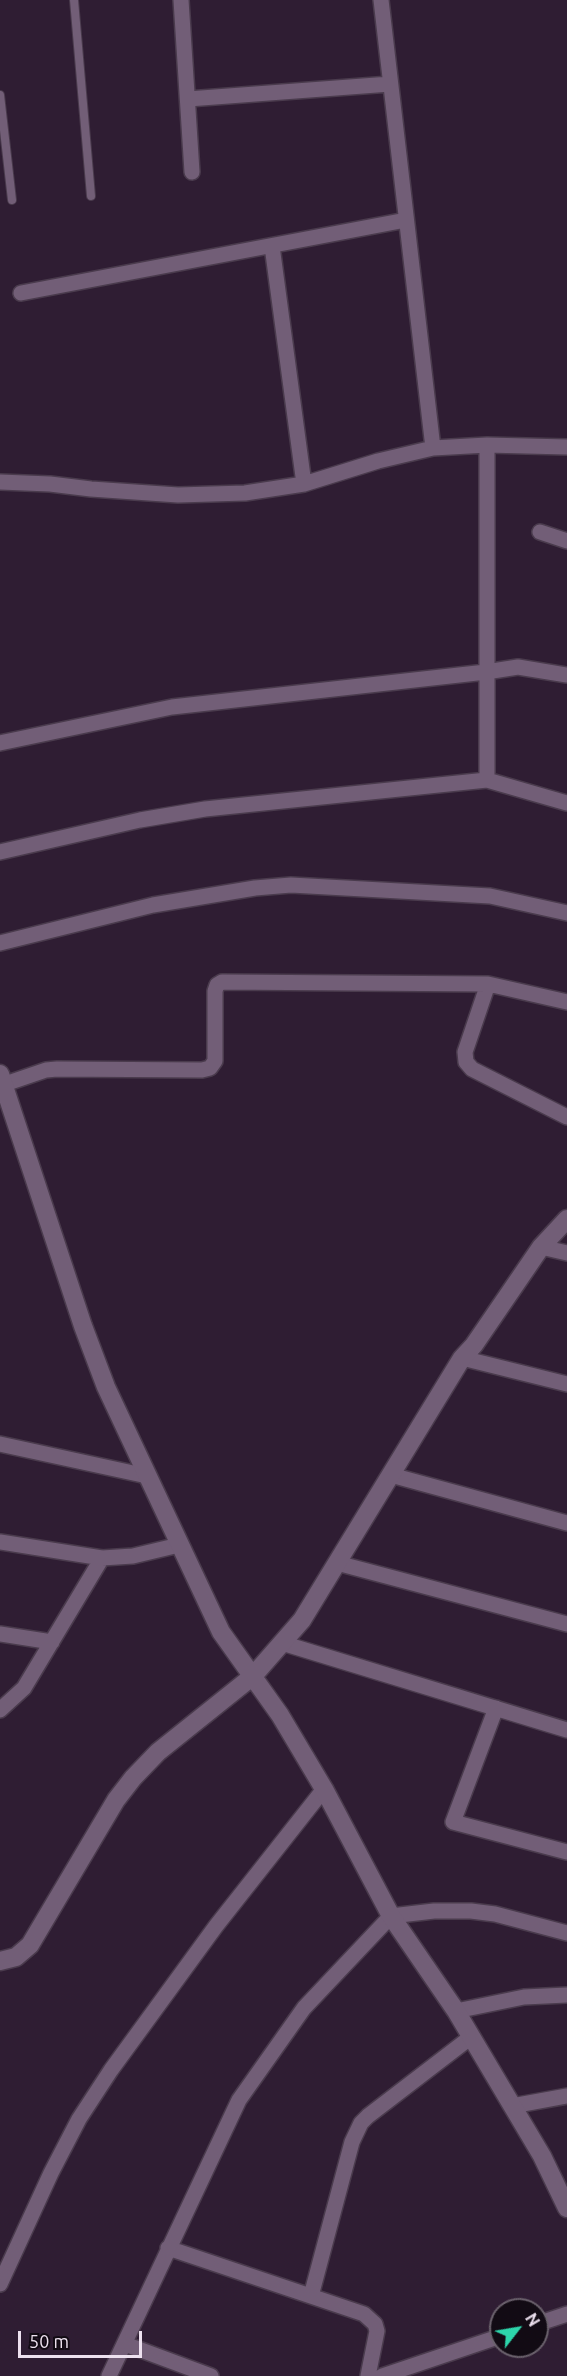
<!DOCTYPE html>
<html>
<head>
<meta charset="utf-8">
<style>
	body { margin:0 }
	#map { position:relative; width:567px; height:2376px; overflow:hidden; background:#2f1d33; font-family:Ubuntu,sans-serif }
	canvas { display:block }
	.north { position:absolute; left:489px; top:2298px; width:60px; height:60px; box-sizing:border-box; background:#120b14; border:2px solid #6a616c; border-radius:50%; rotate:59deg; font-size:16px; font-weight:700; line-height:24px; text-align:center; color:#ede1ef }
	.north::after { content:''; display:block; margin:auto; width:21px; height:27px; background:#2dd5ab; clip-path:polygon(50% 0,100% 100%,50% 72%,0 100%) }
	.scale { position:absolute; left:18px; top:2331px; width:124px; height:27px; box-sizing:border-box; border:3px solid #ede1ef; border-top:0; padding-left:8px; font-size:18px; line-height:21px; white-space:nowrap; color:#ede1ef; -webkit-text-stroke:4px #120b14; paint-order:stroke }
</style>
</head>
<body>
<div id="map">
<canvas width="567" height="2376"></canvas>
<div class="north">N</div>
<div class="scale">50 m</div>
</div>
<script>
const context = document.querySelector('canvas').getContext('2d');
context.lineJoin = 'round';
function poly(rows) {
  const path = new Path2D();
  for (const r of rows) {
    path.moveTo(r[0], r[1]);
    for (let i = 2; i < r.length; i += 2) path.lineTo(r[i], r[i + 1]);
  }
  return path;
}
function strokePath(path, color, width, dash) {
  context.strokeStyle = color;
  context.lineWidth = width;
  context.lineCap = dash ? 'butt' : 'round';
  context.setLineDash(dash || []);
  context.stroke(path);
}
const lane = poly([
	[74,0,91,196],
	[0,95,12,200]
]);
const street = poly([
	[181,0,192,172],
	[381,0,433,448],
	[188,99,390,84],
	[272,246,304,484],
	[21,293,406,220],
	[0,482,50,484,91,489,178,495,245,493,304,484,378,461,433,448,487,445,567,447],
	[540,532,567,541],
	[0,743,172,707,486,672,518,667,567,675],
	[487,780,487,445],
	[0,852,140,820,205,809,487,780,567,803],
	[0,943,153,905,255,888,291,885,490,896,567,913],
	[488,984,465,1052,466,1062,472,1069,567,1117],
	[5,1084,46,1070,57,1069,202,1070,210,1068,215,1061,215,991,217,985,222,982,488,984,567,1002],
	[541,1247,567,1253],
	[462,1358,567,1384],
	[0,1444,147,1476],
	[391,1475,567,1523],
	[0,1542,102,1558,133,1556,179,1545],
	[337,1563,567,1624],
	[0,1634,52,1642],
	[282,1643,567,1730],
	[496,1708,453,1822,567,1852],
	[0,1710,24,1688,102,1558],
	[456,2011,524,1997,567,1995],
	[512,2106,567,2096],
	[168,2248,364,2314,375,2324,377,2331,368,2376],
	[0,2284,51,2173,79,2119,111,2070,216,1926,324,1789],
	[311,2296,352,2142,361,2123,368,2116,471,2037],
	[537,2324,567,2314],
	[125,2344,211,2376],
	[109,2376,239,2100,304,2008,391,1916,434,1911,471,1911,495,1914,567,1933],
	[382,2376,501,2336]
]);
const secondary = poly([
	[0,1074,83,1326,106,1387,221,1632,280,1715,324,1789,391,1916,456,2011,542,2156,567,2208],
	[0,1961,16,1957,30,1945,116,1800,133,1778,158,1752,253,1676,302,1620,462,1358,474,1345,541,1247,567,1219]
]);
strokePath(lane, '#4a3b4d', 10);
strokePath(street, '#4a3b4d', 18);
strokePath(secondary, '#4a3b4d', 21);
strokePath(lane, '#725e77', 8);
strokePath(street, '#725e77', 15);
strokePath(secondary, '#725e77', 18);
</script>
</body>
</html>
